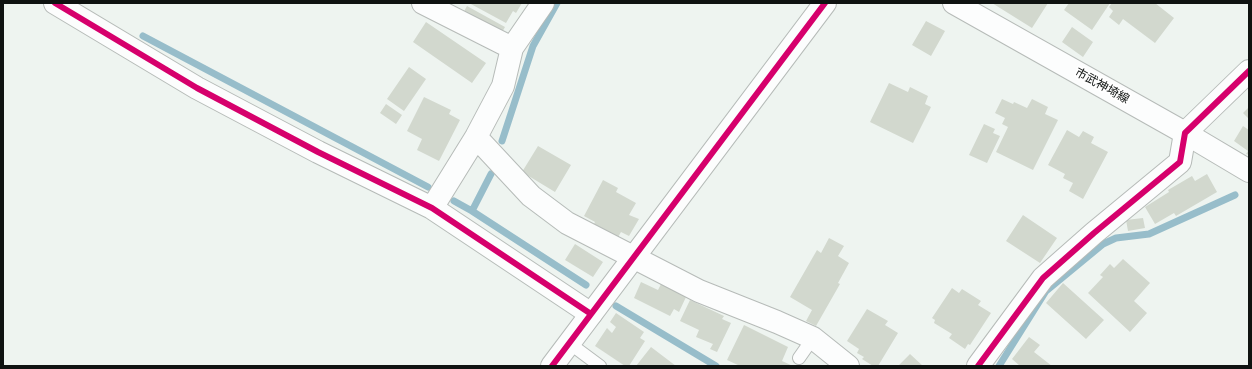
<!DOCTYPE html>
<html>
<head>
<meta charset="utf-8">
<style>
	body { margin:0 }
	#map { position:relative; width:1252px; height:369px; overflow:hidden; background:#eef4f0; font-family:"Open Sans",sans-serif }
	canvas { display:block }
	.frame { position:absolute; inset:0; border:4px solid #0f1311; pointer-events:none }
</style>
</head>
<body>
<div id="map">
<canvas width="1252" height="369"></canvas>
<div class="frame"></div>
</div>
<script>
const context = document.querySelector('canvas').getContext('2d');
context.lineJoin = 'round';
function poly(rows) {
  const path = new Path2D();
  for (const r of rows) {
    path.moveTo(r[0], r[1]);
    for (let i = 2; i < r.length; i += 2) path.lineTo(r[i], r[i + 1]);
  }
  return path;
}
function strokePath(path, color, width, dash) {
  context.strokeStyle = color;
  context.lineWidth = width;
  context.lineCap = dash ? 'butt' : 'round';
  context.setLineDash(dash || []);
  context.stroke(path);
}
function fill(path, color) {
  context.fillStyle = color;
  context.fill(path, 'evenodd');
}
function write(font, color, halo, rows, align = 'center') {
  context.font = font + ' "Open Sans","Noto Sans JP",sans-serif';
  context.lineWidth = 4;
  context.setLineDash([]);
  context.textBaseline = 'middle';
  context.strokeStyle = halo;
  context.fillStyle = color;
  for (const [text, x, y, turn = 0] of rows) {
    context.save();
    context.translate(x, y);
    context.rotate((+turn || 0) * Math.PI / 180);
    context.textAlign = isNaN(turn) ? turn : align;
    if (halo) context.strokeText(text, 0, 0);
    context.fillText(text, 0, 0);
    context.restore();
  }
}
const stream = poly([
	[143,36,428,187],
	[502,141,533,46,557,3],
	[491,174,472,211,586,285],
	[454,201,472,211],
	[616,306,716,366],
	[999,366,1046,291,1103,244,1116,238,1149,234,1235,195]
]);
const building = poly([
	[469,3,522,3,516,13,513,11,506,23],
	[992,3,1048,3,1032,28],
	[1069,3,1110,3,1092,30,1064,10],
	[1112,3,1155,3,1174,18,1155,43,1123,19,1119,25,1109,17,1113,11,1109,7],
	[467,6,505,27,500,36,462,15],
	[926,21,945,31,931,56,912,45],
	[426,22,486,63,472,83,413,42],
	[1072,27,1093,42,1083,57,1062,42],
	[409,67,426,79,404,111,387,99],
	[889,83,908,92,910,87,928,96,925,104,931,107,913,143,870,122],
	[424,97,451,110,449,114,460,120,439,161,417,150,422,139,407,131],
	[1002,99,1013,104,1014,102,1027,108,1032,99,1048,107,1045,114,1058,120,1033,170,996,152,1008,127,1002,124,1005,118,995,113],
	[386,104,402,115,396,124,380,113],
	[1249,107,1249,119,1243,113],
	[984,124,995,129,993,133,1000,136,987,163,969,155],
	[1243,126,1249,130,1249,155,1246,154,1248,151,1234,141],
	[1067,130,1079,137,1083,131,1094,137,1091,143,1108,152,1083,199,1069,191,1073,183,1063,178,1065,174,1048,165],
	[538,146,571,165,555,192,522,172],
	[1207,174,1217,192,1176,216,1174,213,1155,224,1145,207,1169,192,1168,190,1192,176,1195,181],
	[603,180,618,188,616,192,636,203,629,215,639,219,629,236,621,232,617,239,593,226,595,222,584,216],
	[1023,215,1057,238,1040,263,1006,241],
	[1143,218,1145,228,1128,231,1126,220],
	[829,238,844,246,838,256,849,263,838,283,840,284,816,326,806,321,812,310,790,297,817,250,821,253],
	[575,244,603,262,593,277,565,260],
	[1123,259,1150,283,1134,301,1147,313,1130,332,1088,293,1103,277,1100,275,1110,264,1114,268],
	[641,282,658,290,661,284,686,297,679,312,674,309,670,316,634,298],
	[1063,283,1104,320,1086,339,1046,303],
	[952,288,959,293,962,289,981,301,978,305,991,313,970,345,968,344,965,349,949,338,952,334,934,323,935,320,932,318],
	[690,300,724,316,722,319,731,323,717,352,710,349,713,344,696,337,699,330,680,321],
	[867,309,888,321,885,325,898,333,878,366,873,366,862,359,864,357,857,353,859,349,847,341],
	[616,313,644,332,640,338,645,341,629,366,625,366,595,346,607,328,612,333,616,327,610,322],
	[744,325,788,347,782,361,793,366,740,366,727,360],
	[1029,337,1040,345,1034,352,1052,366,1020,366,1012,359],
	[651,347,676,366,636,366],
	[910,354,923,366,898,366]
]);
const lane = poly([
	[569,343,600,366],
	[799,358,813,338]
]);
const street = poly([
	[55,3,197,88,318,152,432,208,591,314],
	[423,3,512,48],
	[476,137,531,196,567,223,699,291,777,322,813,338,848,366],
	[432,208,476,137,503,86,512,48,543,3],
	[978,366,1043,278,1094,233,1180,162,1185,133,1249,71]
]);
const secondary = poly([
	[954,3,1185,133,1249,171],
	[552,366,825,3]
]);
const cycleway = poly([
	[55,3,197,88,318,152,432,208,591,314],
	[552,366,825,3],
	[978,366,1043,278,1094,233,1180,162,1185,133,1249,71]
]);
const streetNames = [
	["市武神埼線",1102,86,29]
];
strokePath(stream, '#97bdca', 7);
fill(building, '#d2d8ce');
strokePath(lane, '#b6bbb8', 14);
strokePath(street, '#b6bbb8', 24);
strokePath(secondary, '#b6bbb8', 24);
strokePath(lane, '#fcfdfd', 12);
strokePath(street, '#fcfdfd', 22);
strokePath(secondary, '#fcfdfd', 22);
strokePath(cycleway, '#d6006c', 6);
write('12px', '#0f1311', '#fff', streetNames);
</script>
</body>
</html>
